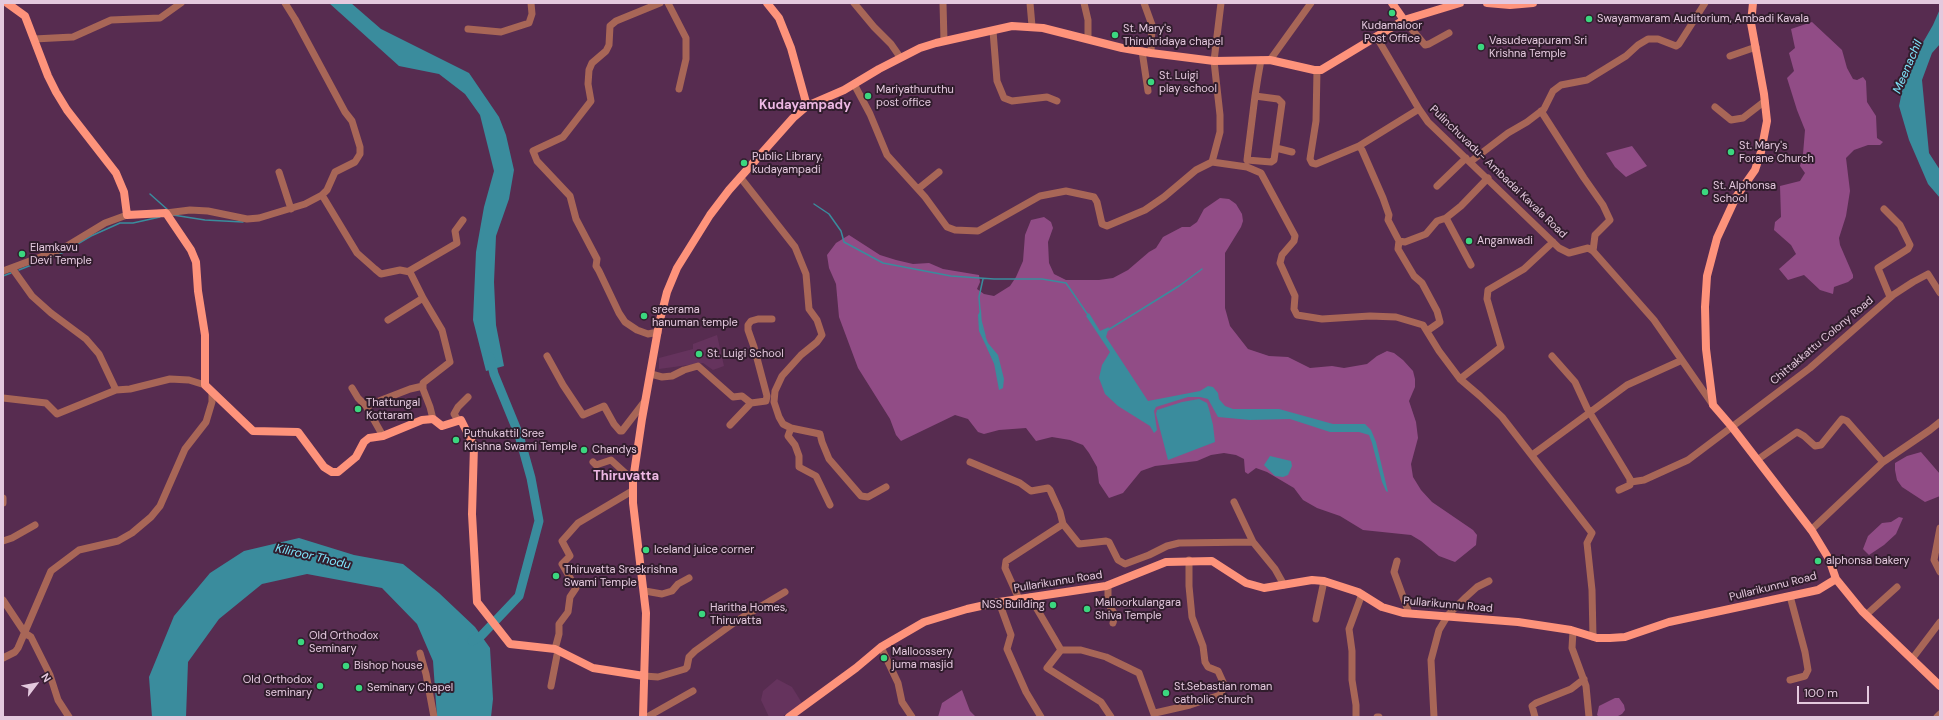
<!DOCTYPE html>
<html>
<head>
<meta charset="utf-8">
<style>
	body { margin:0 }
	#map { position:relative; width:1943px; height:720px; overflow:hidden; background:#572c50; font-family:"DM Sans",sans-serif }
	canvas { display:block }
	.frame { position:absolute; inset:0; border:4px solid #e4c9de; pointer-events:none }
	.north { position:absolute; left:16px; top:664px; width:40px; height:40px; -webkit-text-stroke:3px #311d2d; paint-order:stroke; rotate:58deg; font-size:11px; font-weight:700; line-height:16px; text-align:center; color:#e4c9de }
	.north::after { content:''; display:block; margin:auto; width:14px; height:18px; background:#e4c9de; clip-path:polygon(50% 0,100% 100%,50% 72%,0 100%) }
	.scale { position:absolute; left:1797px; top:686px; width:72px; height:18px; box-sizing:border-box; border:2px solid #e4c9de; border-top:0; padding-left:5px; font-size:12px; line-height:14px; white-space:nowrap; color:#e4c9de; -webkit-text-stroke:3px #311d2d; paint-order:stroke }
</style>
</head>
<body>
<div id="map">
<canvas width="1943" height="720"></canvas>
<div class="frame"></div>
<div class="north">N</div>
<div class="scale">100 m</div>
</div>
<script>
const context = document.querySelector('canvas').getContext('2d');
context.lineJoin = 'round';
function fill(path, color) {
  context.fillStyle = color;
  context.fill(path, 'evenodd');
}
function poly(rows) {
  const path = new Path2D();
  for (const r of rows) {
    path.moveTo(r[0], r[1]);
    for (let i = 2; i < r.length; i += 2) path.lineTo(r[i], r[i + 1]);
  }
  return path;
}
function strokePath(path, color, width, dash) {
  context.strokeStyle = color;
  context.lineWidth = width;
  context.lineCap = dash ? 'butt' : 'round';
  context.setLineDash(dash || []);
  context.stroke(path);
}
function write(font, color, halo, rows, align = 'center') {
  context.font = font + ' "DM Sans",sans-serif';
  context.lineWidth = 4;
  context.setLineDash([]);
  context.textBaseline = 'middle';
  context.strokeStyle = halo;
  context.fillStyle = color;
  for (const [text, x, y, turn = 0] of rows) {
    context.save();
    context.translate(x, y);
    context.rotate((+turn || 0) * Math.PI / 180);
    context.textAlign = isNaN(turn) ? turn : align;
    if (halo) context.strokeText(text, 0, 0);
    context.fillText(text, 0, 0);
    context.restore();
  }
}
const built = poly([
	[717,335,724,366,713,370,703,363,659,369,659,358,693,349,693,344],
	[777,679,792,687,802,703,782,717,769,717,761,700,763,691]
]);
const green = poly([
	[1812,22,1842,50,1847,68,1853,79,1857,80,1863,77,1866,81,1867,102,1876,116,1877,138,1883,142,1880,145,1868,145,1854,150,1846,158,1850,191,1846,216,1839,238,1840,245,1853,275,1853,278,1848,282,1834,287,1833,294,1820,290,1804,275,1788,280,1779,269,1796,254,1791,245,1774,230,1775,222,1781,217,1780,186,1800,181,1805,173,1800,166,1803,154,1805,130,1797,110,1787,78,1794,71,1789,53,1795,48,1791,29],
	[1632,146,1647,166,1626,177,1615,167,1606,153],
	[1220,198,1229,199,1236,204,1242,214,1243,221,1241,227,1225,253,1225,308,1230,326,1248,349,1269,356,1288,357,1310,368,1332,366,1344,368,1367,364,1377,356,1387,351,1394,353,1403,360,1413,371,1415,379,1415,387,1409,401,1416,422,1418,438,1411,464,1413,477,1421,490,1432,502,1473,530,1477,535,1476,545,1455,562,1439,556,1421,541,1411,535,1363,530,1340,516,1317,508,1303,500,1294,488,1267,472,1256,468,1248,474,1245,472,1244,459,1236,455,1224,453,1211,455,1197,461,1155,466,1141,471,1123,493,1109,498,1099,483,1097,467,1089,453,1083,445,1070,440,1052,437,1036,441,1026,428,999,430,984,434,978,432,968,419,955,415,901,441,896,435,890,419,858,368,839,317,836,284,829,268,827,255,836,243,849,235,880,255,896,260,913,264,929,263,943,269,979,275,980,282,977,289,984,294,994,296,1010,286,1016,277,1023,261,1025,235,1031,220,1044,217,1051,222,1053,228,1048,242,1049,263,1054,274,1066,280,1099,280,1113,278,1128,270,1149,252,1156,248,1163,237,1182,227,1190,227,1197,222,1204,209],
	[1921,452,1940,474,1940,496,1925,502,1902,487,1897,480,1895,470,1895,463,1907,456],
	[1899,517,1903,518,1896,534,1884,545,1869,555,1863,549,1868,536,1882,523,1891,522],
	[962,690,970,711,976,717,938,717,942,703],
	[1615,698,1619,698,1624,705,1625,710,1622,714,1616,717,1599,717,1597,715,1599,706]
]);
const water = poly([
	[329,3,351,3,381,29,469,73,499,117,506,135,514,170,509,199,496,236,494,282,496,325,504,366,486,371,473,320,476,252,484,207,494,171,480,115,465,94,439,74,399,66],
	[1940,9,1940,44,1932,53,1922,80,1929,153,1940,170,1940,198,1928,184,1909,140,1899,106,1906,72,1933,25],
	[981,309,982,328,988,343,998,355,1004,379,1003,388,999,390,994,363,979,331,978,315],
	[1089,313,1100,331,1109,327,1106,337,1148,401,1200,391,1208,386,1213,387,1218,393,1219,399,1225,406,1233,409,1279,409,1333,424,1365,424,1371,430,1376,442,1388,492,1386,491,1382,482,1372,443,1369,435,1359,432,1330,432,1290,419,1250,420,1218,417,1208,399,1200,397,1188,397,1156,407,1154,411,1157,430,1154,433,1150,426,1118,406,1105,394,1099,378,1102,365,1110,352,1086,316],
	[1199,399,1207,403,1209,409,1213,425,1215,442,1168,460,1156,414,1157,410,1182,402],
	[1270,456,1291,461,1292,466,1288,475,1283,477,1275,476,1264,465],
	[299,538,354,555,403,564,439,593,475,627,490,648,493,699,491,717,437,717,433,661,417,624,382,588,307,574,262,584,219,619,188,662,186,717,152,717,149,677,174,616,210,573,244,551]
]);
const stream = poly([
	[150,194,168,210],
	[814,204,829,214,841,231,844,242,883,263,951,276,994,279,1042,279,1066,283,1088,315],
	[173,215,205,220,243,222],
	[19,270,64,252,91,236,120,223,133,223,160,217],
	[3,276,11,273],
	[980,311,979,297,983,279],
	[981,321,985,336],
	[1108,330,1179,286,1202,269],
	[988,348,995,364]
]);
const river = poly([
	[472,641,481,636,519,596,539,521,531,478,519,435,494,374,490,357]
]);
const minor = poly([
	[285,3,295,19,345,112,352,121,360,147,360,154,355,162,335,172,327,190,322,195],
	[668,3,686,38,686,59,679,89],
	[854,3,874,27,891,44,900,57],
	[943,3,944,41],
	[1030,3,1032,26],
	[1084,3,1088,20,1088,39],
	[1144,3,1152,25,1151,53],
	[1404,20,1425,45,1429,44,1449,33],
	[468,29,501,32,529,23,532,14,531,3],
	[993,31,997,81,1004,98,1012,101,1047,97,1057,101],
	[1376,36,1419,109,1428,122,1559,248,1569,253,1588,248,1593,251,1654,320,1713,405],
	[34,39,73,37,111,20,160,18,181,3],
	[1142,51,1148,91],
	[1730,56,1756,47],
	[1270,60,1311,3],
	[1317,70,1316,121,1310,159,1312,163,1316,164,1359,146,1362,150,1383,198,1389,215,1388,220,1399,241,1405,242,1426,234,1437,221,1446,218,1461,206,1488,178],
	[854,84,870,114,887,155,925,197,947,227,955,230,978,231,1040,196,1066,191,1094,197,1097,202,1102,224,1107,226,1145,210,1164,197,1196,170,1212,162,1247,167,1261,173,1295,236,1294,241,1282,255,1280,263,1295,296,1294,309,1297,315,1322,319,1370,316,1396,317,1423,325,1439,351,1460,379,1480,396,1502,417,1592,533,1587,543,1592,590,1593,637],
	[1255,96,1278,99,1282,103,1274,160,1271,162,1247,160,1255,96,1258,77,1261,60],
	[1715,107,1731,120,1743,118,1765,101],
	[1541,111,1584,178,1603,205,1610,220,1595,235,1593,251],
	[1359,146,1419,109],
	[1276,148,1292,152],
	[1212,162,1220,132,1220,115,1214,61,1221,3],
	[1470,162,1508,133,1527,122,1544,109,1553,91,1561,85,1587,80,1626,56,1638,45,1648,39,1658,39,1676,46,1679,44,1705,3],
	[279,172,291,209],
	[740,177,795,247,806,274,809,309,817,320,822,335,817,342,801,355,782,376,775,391,774,402,779,417,783,424,791,428,820,434,822,442,829,459,861,496,868,497,886,487],
	[1437,186,1466,158],
	[918,189,939,172],
	[1884,209,1900,225,1910,245,1908,249,1878,268,1890,297],
	[166,213,190,210,208,211,247,219,259,218,305,204,322,195,357,253,375,269,381,274,400,270,410,272,423,298,442,330,450,362,423,383,423,389,430,407,433,419],
	[1446,218,1471,265],
	[1399,241,1398,249,1414,276,1422,283,1437,311,1440,322,1427,331],
	[12,268,32,296,51,313,86,339,99,354,116,390,130,389,170,379,189,380,205,385],
	[3,271,62,249,105,223,127,215],
	[409,271,457,243,455,231,463,220],
	[388,320,423,298],
	[658,332,648,334,637,330,625,322,619,313,599,271,596,266,597,259,576,219,570,196,537,161,533,151,563,137,591,101,588,84,589,70,592,63,606,51,609,45,610,26,616,21,660,3],
	[547,356,563,385,583,415,604,406,614,424,620,431,622,431,645,401],
	[1552,356,1575,382,1587,408,1630,479,1630,485,1619,490],
	[651,374,662,377,672,376,684,370,698,366,733,397,742,396,751,403,766,401,767,396,754,347,748,330,748,325,751,321,758,319,772,319],
	[1460,379,1501,347,1487,299,1488,290,1524,269,1553,242],
	[352,388,358,398,366,406,410,389,423,386],
	[3,398,46,403,57,414,116,390],
	[366,406,383,436],
	[458,420,454,414,458,407,468,397],
	[730,425,751,403],
	[791,428,788,436,795,445,799,456,799,467,816,476,830,505],
	[1532,455,1627,385,1680,361],
	[1757,460,1797,432,1804,436,1815,446,1821,445,1842,419,1847,421,1883,462],
	[593,462,596,465,611,460,633,480],
	[970,462,1020,483,1031,491,1048,488,1050,490,1060,512,1063,524,1006,561,1005,568,1019,599],
	[1631,482,1644,480,1688,460,1810,368,1893,295,1913,282,1928,274,1940,293],
	[3,498,3,503],
	[1234,502,1253,542],
	[1063,524,1079,544,1106,541,1109,542,1118,560,1125,564,1149,555,1167,546,1179,543,1253,542,1275,569,1284,585],
	[1940,528,1934,560,1940,572],
	[1811,530,1883,462,1930,430,1940,422],
	[3,541,12,538,35,525],
	[1397,561,1394,572,1409,613],
	[1108,585,1108,603,1115,615,1113,623],
	[645,591,662,594,672,591,678,584,689,578],
	[1030,597,1061,650],
	[3,600,25,633,31,637,50,675,58,700,69,717],
	[999,602,1011,635,1007,649,1026,692,1041,717],
	[1866,615,1897,587],
	[1316,619,1324,581],
	[1573,631,1572,648,1586,686,1589,717],
	[881,647,898,683,902,702,912,717],
	[555,649,559,634,559,624,568,612,570,597,576,588,562,564,570,556,562,541,578,523,632,491],
	[1061,650,1081,650,1106,657,1139,673,1155,717],
	[1061,650,1047,668,1101,702,1111,717],
	[420,653,426,674,434,717],
	[3,658,15,652,18,648,51,571,79,550,118,541,132,533,151,517,160,506,185,449,206,422,212,402,212,392],
	[1912,659,1940,622],
	[644,676,658,677,685,669,687,667,689,657,695,651,738,620,785,592],
	[1790,680,1805,676,1808,670,1805,652,1790,596],
	[551,686,558,650],
	[1155,713,1190,705,1220,695,1223,689,1223,682,1218,671,1208,667,1205,662,1203,646,1192,617,1189,586,1189,560],
	[647,717,693,691],
	[1356,717,1356,705,1352,680,1352,651,1349,629,1362,594],
	[1377,717,1379,717],
	[1434,717,1431,660,1439,630,1448,615,1466,597,1477,587,1489,581],
	[1535,717,1532,706,1536,703,1571,689,1584,679],
	[1937,717,1940,714]
]);
const major = poly([
	[7,3,25,16,48,76,56,92,67,110,116,173,124,192,127,215,166,213,191,250,196,262,198,291,205,335,205,385,253,431,298,432,324,467,332,472,338,472,356,457,364,442,369,438,383,436,422,420,433,419,442,426,461,420,474,446,472,514,477,602,510,644,555,649,593,668,644,676],
	[767,3,779,18,791,48,807,106],
	[1392,3,1404,20],
	[1487,3,1510,5,1533,3],
	[1753,3,1751,23,1764,94,1767,121,1761,152,1755,170,1736,197,1717,238,1707,276,1705,307,1706,349,1713,405,1732,427,1812,531,1829,559,1836,579,1862,611,1940,686],
	[643,717,646,613,633,503,633,480,642,419,659,324,667,292,677,268,710,215,729,190,793,118,807,106,844,90,879,69,920,48,936,43,1012,26,1043,28,1122,48,1151,53,1214,61,1270,60,1314,70,1321,70,1404,20,1460,3],
	[789,717,856,668,881,647,924,622,967,609,999,602,1106,586,1166,562,1212,561,1246,583,1264,588,1312,580,1324,581,1358,592,1382,607,1403,613,1518,622,1571,630,1597,638,1610,638,1625,637,1669,622,1818,590,1836,579]
]);
const markers = [
	[1392,13,4,"#3bd77f"],
	[1589,19,4,"#3bd77f"],
	[1115,35,4,"#3bd77f"],
	[1481,47,4,"#3bd77f"],
	[1151,82,4,"#3bd77f"],
	[868,96,4,"#3bd77f"],
	[1731,152,4,"#3bd77f"],
	[744,163,4,"#3bd77f"],
	[1705,192,4,"#3bd77f"],
	[1469,241,4,"#3bd77f"],
	[22,254,4,"#3bd77f"],
	[644,316,4,"#3bd77f"],
	[699,354,4,"#3bd77f"],
	[358,409,4,"#3bd77f"],
	[456,440,4,"#3bd77f"],
	[584,450,4,"#3bd77f"],
	[646,550,4,"#3bd77f"],
	[1818,561,4,"#3bd77f"],
	[556,576,4,"#3bd77f"],
	[1053,605,4,"#3bd77f"],
	[1087,609,4,"#3bd77f"],
	[702,614,4,"#3bd77f"],
	[301,642,4,"#3bd77f"],
	[884,658,4,"#3bd77f"],
	[346,666,4,"#3bd77f"],
	[320,686,4,"#3bd77f"],
	[359,688,4,"#3bd77f"],
	[1166,693,4,"#3bd77f"]
];
const poiNames = [
	["Swayamvaram Auditorium, Ambadi Kavala",1597,19],
	["Kudamaloor",1392,26,"center"],
	["Post Office",1392,39,"center"],
	["St. Mary's",1123,29],
	["Thiruhridaya chapel",1123,42],
	["Vasudevapuram Sri",1489,41],
	["Krishna Temple",1489,54],
	["St. Luigi",1159,76],
	["play school",1159,89],
	["Mariyathuruthu",876,90],
	["post office",876,103],
	["St. Mary's",1739,146],
	["Forane Church",1739,159],
	["Public Library,",752,157],
	["kudayampadi",752,170],
	["St. Alphonsa",1713,186],
	["School",1713,199],
	["Anganwadi",1477,241],
	["Elamkavu",30,248],
	["Devi Temple",30,261],
	["sreerama",652,310],
	["hanuman temple",652,323],
	["St. Luigi School",707,354],
	["Thattungal",366,403],
	["Kottaram",366,416],
	["Puthukattil Sree",464,434],
	["Krishna Swami Temple",464,447],
	["Chandys",592,450],
	["Iceland juice corner",654,550],
	["alphonsa bakery",1826,561],
	["Thiruvatta Sreekrishna",564,570],
	["Swami Temple",564,583],
	["Malloorkulangara",1095,603],
	["Shiva Temple",1095,616],
	["NSS Building",1045,605,"right"],
	["Haritha Homes,",710,608],
	["Thiruvatta",710,621],
	["Old Orthodox",309,636],
	["Seminary",309,649],
	["Malloossery",892,652],
	["juma masjid",892,665],
	["Bishop house",354,666],
	["Old Orthodox",312,680,"right"],
	["seminary",312,693,"right"],
	["St.Sebastian roman",1174,687],
	["catholic church",1174,700],
	["Seminary Chapel",367,688]
];
const streetNames = [
	["Pulinchuvadu- Ambadai Kavala Road",1498,172,44],
	["Chittakkattu Colony Road",1822,341,-40],
	["Pullarikunnu Road",1058,582,-9],
	["Pullarikunnu Road",1773,587,-14],
	["Pullarikunnu Road",1448,605,5]
];
const waterNames = [
	["Meenachil",1908,67,-67],
	["Kiliroor Thodu",313,557,13]
];
const quarterNames = [
	["Kudayampady",805,106],
	["Thiruvatta",626,477]
];
fill(built, '#65335d');
fill(green, '#914c86');
fill(water, '#3a8c9d');
strokePath(stream, '#3a8c9d', 1.5);
strokePath(river, '#3a8c9d', 9);
strokePath(minor, '#a86657', 7);
strokePath(major, '#fe937b', 8);
for (const [x, y, r, color] of markers) {
  const dot = new Path2D();
  dot.arc(x, y, r, 0, 2 * Math.PI);
  context.fillStyle = color;
  context.fill(dot);
  strokePath(dot, '#311d2d', 1.5);
}
write('11px', '#e4c9de', '#311d2d', poiNames, 'left');
write('11px', '#e4c9de', '#311d2d', streetNames);
write('italic 12px', '#7fe6fc', '#311d2d', waterNames);
write('bold 13px', '#edb8e3', '#311d2d', quarterNames);
</script>
</body>
</html>
